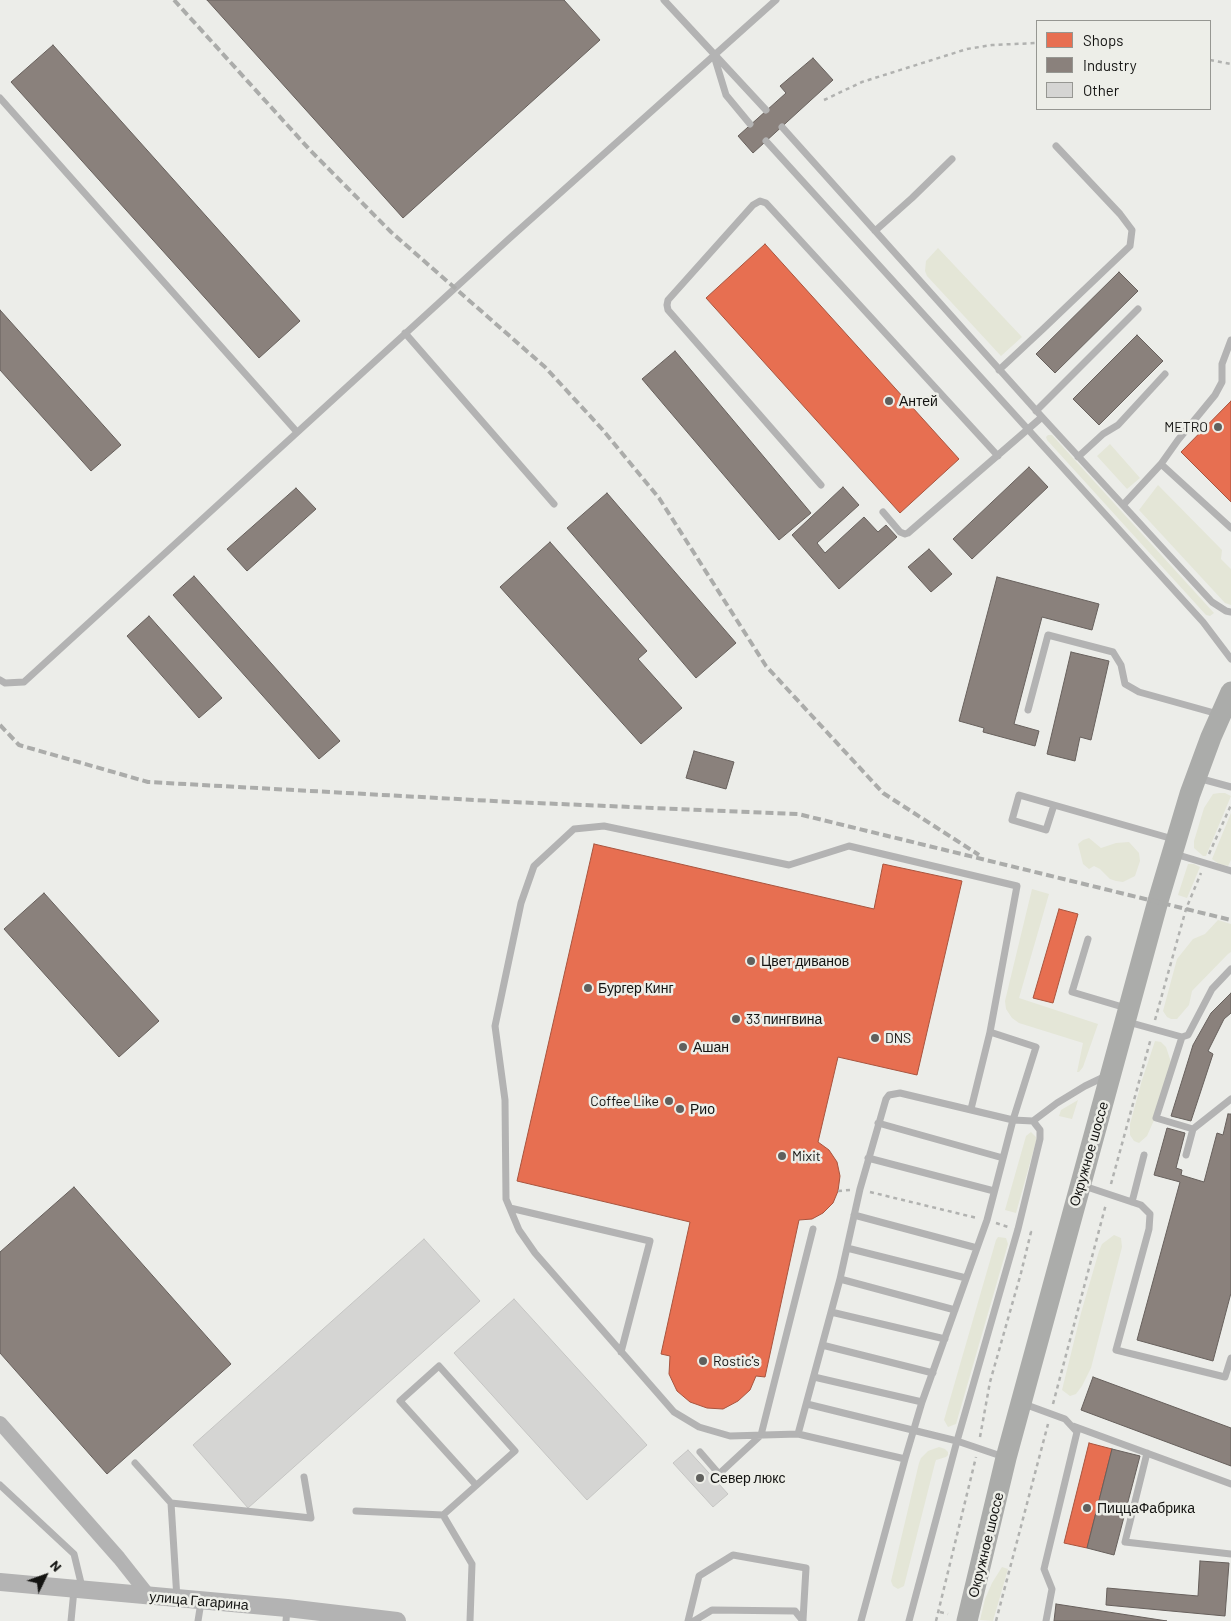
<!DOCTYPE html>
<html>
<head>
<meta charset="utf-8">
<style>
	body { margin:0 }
	#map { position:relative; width:1231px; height:1621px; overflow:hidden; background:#ecede9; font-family:Barlow,sans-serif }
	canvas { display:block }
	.legend { position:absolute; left:1036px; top:20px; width:175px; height:90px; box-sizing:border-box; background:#edeee8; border:1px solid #969792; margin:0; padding:6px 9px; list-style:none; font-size:15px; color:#141412 }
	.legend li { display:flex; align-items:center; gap:10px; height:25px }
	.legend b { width:25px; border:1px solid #969792 }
	.north { position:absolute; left:20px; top:1551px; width:50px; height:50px; -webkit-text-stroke:4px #edeee8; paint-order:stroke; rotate:48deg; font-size:14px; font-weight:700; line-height:20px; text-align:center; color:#141412 }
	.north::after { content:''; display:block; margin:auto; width:18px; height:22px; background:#141412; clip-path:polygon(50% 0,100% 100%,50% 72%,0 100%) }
</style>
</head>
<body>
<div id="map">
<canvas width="1231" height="1621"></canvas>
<ul class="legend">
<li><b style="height:14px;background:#e76f51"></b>Shops</li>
<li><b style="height:14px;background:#8a817c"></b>Industry</li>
<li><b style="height:14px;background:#d5d5d3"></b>Other</li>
</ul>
<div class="north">N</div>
</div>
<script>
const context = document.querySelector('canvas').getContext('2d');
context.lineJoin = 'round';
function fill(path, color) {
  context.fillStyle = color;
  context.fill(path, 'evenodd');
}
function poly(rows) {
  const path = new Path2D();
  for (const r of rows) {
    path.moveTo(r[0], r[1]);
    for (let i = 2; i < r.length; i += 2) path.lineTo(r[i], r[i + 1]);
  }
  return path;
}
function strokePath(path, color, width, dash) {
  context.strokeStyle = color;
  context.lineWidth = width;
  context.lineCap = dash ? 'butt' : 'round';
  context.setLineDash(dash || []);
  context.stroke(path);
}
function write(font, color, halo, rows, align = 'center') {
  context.font = font + ' Barlow,sans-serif';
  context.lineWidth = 5;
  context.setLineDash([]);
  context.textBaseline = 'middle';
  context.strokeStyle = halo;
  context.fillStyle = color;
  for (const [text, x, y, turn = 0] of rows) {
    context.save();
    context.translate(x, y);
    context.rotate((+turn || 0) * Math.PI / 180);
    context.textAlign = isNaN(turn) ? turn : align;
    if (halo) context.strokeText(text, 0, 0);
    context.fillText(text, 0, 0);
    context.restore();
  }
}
const green = poly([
	[938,248,1022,337,1001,356,927,276,925,271,926,261],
	[1048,435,1052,435,1214,613,1210,616,1206,615,1047,440,1046,437],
	[1110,444,1140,478,1127,489,1097,456],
	[1158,485,1222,550,1221,559,1231,569,1231,605,1225,603,1139,510],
	[1219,793,1225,793,1231,796,1206,856,1203,856,1194,848,1194,841,1204,808,1213,794],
	[1231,813,1231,860,1228,866,1219,864,1212,859],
	[1089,838,1101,848,1116,843,1129,842,1139,853,1140,861,1135,876,1123,882,1116,881,1110,879,1100,869,1094,866,1089,869,1083,864,1078,844,1083,840],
	[1188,864,1194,864,1200,867,1187,898,1178,895],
	[1032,889,1049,894,1019,998,1098,1024,1083,1067,1079,1072,1077,1072,1083,1043,1019,1023,1012,1018,1006,1009,1005,1001],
	[1218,920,1231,924,1231,952,1228,954,1192,991,1189,1005,1177,1019,1171,1019,1167,1017,1163,1011,1177,959,1193,939,1205,934],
	[1155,1041,1161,1042,1166,1047,1171,1062,1155,1118,1147,1136,1139,1143,1134,1141,1130,1135,1130,1124,1142,1080],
	[1078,1100,1072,1119,1059,1116,1061,1110],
	[1031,1132,1037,1138,1016,1213,1005,1210,1026,1136],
	[1114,1235,1121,1238,1122,1247,1091,1368,1082,1386,1076,1394,1070,1396,1062,1390,1081,1313,1099,1251,1102,1244],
	[998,1237,1006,1238,1008,1244,956,1424,948,1427,944,1420,996,1240],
	[939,1447,945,1449,948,1452,948,1455,946,1457,936,1460,935,1463,904,1586,898,1589,893,1586,891,1581,919,1463,921,1458,928,1451],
	[1002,1567,1008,1569,993,1621,980,1620,985,1599,992,1583]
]);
const shops = poly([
	[765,244,959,459,900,513,706,298,765,244],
	[1231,401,1231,502,1181,452,1231,401],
	[594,844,874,909,883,864,962,881,917,1075,838,1057,818,1142,829,1150,837,1162,840,1176,838,1191,833,1203,823,1213,812,1219,799,1220,765,1377,756,1376,750,1390,738,1401,723,1409,707,1408,690,1402,677,1391,669,1374,670,1356,661,1354,690,1222,517,1181,594,844],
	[1059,909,1078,914,1053,1003,1033,998,1059,909],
	[1089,1443,1112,1449,1087,1548,1064,1543,1089,1443]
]);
const industry = poly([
	[207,0,564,0,600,40,403,218,207,0],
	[53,45,300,321,259,358,11,82,53,45],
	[813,58,833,80,753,153,738,136,786,93,780,86,813,58],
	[1119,272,1138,291,1055,373,1036,354,1119,272],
	[0,310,121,445,91,471,0,370,0,310],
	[1137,335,1163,361,1099,425,1073,399,1137,335],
	[675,351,811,513,779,540,642,379,675,351],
	[1029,467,1048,487,972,559,953,539,1029,467],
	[843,487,859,505,817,543,825,553,864,517,878,532,886,525,897,537,839,589,792,535,843,487],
	[296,488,316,509,247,571,227,549,296,488],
	[607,493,736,643,696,678,567,528,607,493],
	[550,542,647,651,638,659,682,708,641,744,500,587,550,542],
	[929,549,952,574,931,592,908,567,929,549],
	[194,576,340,741,319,759,173,595,194,576],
	[997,577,1099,604,1092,630,1042,617,1014,724,1039,731,1035,746,983,732,984,728,959,721,997,577],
	[149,616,222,698,199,718,127,636,149,616],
	[1071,652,1109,661,1091,740,1080,737,1075,761,1047,754,1071,652],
	[694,751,734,762,726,789,686,778,694,751],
	[44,893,159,1021,119,1057,4,929,44,893],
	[1231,993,1231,1013,1224,1019,1208,1051,1213,1054,1191,1121,1171,1116,1193,1045,1211,1013,1231,993],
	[1228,1114,1231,1114,1231,1293,1213,1361,1137,1340,1180,1182,1154,1175,1167,1128,1185,1133,1176,1168,1182,1170,1181,1175,1204,1182,1217,1133,1223,1135,1228,1114],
	[74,1187,231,1364,107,1474,0,1353,0,1252,74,1187],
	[1093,1377,1231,1428,1231,1466,1081,1410,1093,1377],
	[1112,1449,1140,1456,1114,1555,1087,1548,1112,1449],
	[1200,1561,1229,1563,1225,1616,1106,1605,1107,1588,1198,1596,1200,1561],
	[1056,1604,1167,1621,1054,1621,1056,1604]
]);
const building = poly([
	[424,1239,480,1301,248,1508,193,1445,424,1239],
	[514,1299,647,1445,587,1500,454,1353,514,1299],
	[688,1450,728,1494,713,1507,673,1463,688,1450]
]);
const path = poly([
	[1210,60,1231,64],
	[824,100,862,82,967,49,992,45,1037,43],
	[1209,854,1231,805],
	[1155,1020,1186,909,1201,873],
	[1111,1184,1151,1038],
	[838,1191,850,1190],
	[870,1192,977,1218],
	[996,1223,1008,1227],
	[1053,1404,1106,1204],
	[980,1437,990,1382,1021,1273,1031,1232,1028,1232],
	[940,1612,948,1614],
	[936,1621,976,1457],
	[996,1621,1048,1424]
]);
const service = poly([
	[664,0,766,110],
	[715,59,726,95,750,124],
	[0,98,297,432],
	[782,127,1042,417,1212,602,1226,611,1231,612],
	[766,141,1203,622,1231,659],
	[875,231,912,198,952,159],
	[405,333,554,504],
	[999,370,1043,329,1130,246,1132,230,1120,214,1056,146],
	[1036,411,1138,309],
	[1078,457,1103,434,1118,425,1165,374],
	[1161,464,1178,440,1215,395,1222,382,1222,364,1231,340],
	[821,485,668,310,667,305,668,300,753,205,760,201,766,203,998,456],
	[1123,505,1161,464,1231,528],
	[883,512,900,532,905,534,908,533,1042,417],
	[0,680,5,683,24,682,511,237,776,0],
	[1028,710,1048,635,1113,652,1121,665,1125,684,1139,692,1218,714],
	[1198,778,1231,787],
	[1054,805,1046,830,1012,820,1019,795,1173,839],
	[1175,854,1231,871],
	[1088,939,1072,992,1126,1008],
	[1128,1022,1182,1037,1188,1035,1212,989,1231,969],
	[1182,1037,1156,1118,1193,1129,1186,1155],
	[878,1123,1003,1158],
	[1193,1129,1231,1099],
	[868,1158,994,1191],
	[1084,1186,1141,1205,1150,1214,1149,1229,1116,1350,1225,1377,1231,1358],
	[1132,1202,1144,1155],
	[510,1208,650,1241,621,1352],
	[854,1215,977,1248],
	[847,1248,966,1278],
	[840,1279,955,1310],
	[831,1312,945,1339],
	[822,1345,933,1373],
	[814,1377,922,1402],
	[807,1404,957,1441,1004,1457],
	[1024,1404,1065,1419,1077,1432,1044,1569,1052,1589,1046,1621],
	[1073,1426,1231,1484],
	[798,1434,840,1279,860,1189,886,1099,889,1095,900,1093,1013,1120,1033,1121,1057,1103,1085,1086,1106,1076],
	[700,1452,719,1474,761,1435,813,1229],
	[1147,1453,1125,1542,1231,1554],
	[905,1459,798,1434,730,1436,699,1427,674,1412,535,1253,519,1230,506,1199,505,1100,495,1026,521,903,534,866,574,829,604,826,789,865,849,846,1017,886,990,1032],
	[135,1463,171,1503],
	[0,1485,74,1554,82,1587],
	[356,1511,443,1515,472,1564,470,1621],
	[443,1515,515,1451,439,1366,400,1401,476,1485],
	[177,1599,171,1503,311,1518,304,1477],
	[71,1621,74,1590],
	[198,1621,201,1602],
	[286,1621,287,1609],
	[688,1621,699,1576,733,1555,806,1568,803,1620],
	[694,1621,712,1610,795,1611,803,1621],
	[861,1621,905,1459,922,1402,987,1220,1013,1120,1036,1047,990,1032,971,1109],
	[909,1621,957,1441,1018,1229,1040,1139,1040,1130,1033,1121]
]);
const minor = poly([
	[0,1423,119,1558,149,1596]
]);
const tertiary = poly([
	[0,1582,287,1608,397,1621]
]);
const primary = poly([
	[967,1621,1006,1458,1158,901,1190,794,1211,737,1231,692]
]);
const rail = poly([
	[174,0,309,149,391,232,545,367,602,429,659,498,766,666,883,793,979,855],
	[0,725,19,745,148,782,511,802,798,814,1231,920]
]);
const markers = [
	[889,401,5,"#60605d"],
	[1218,427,5,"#60605d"],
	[751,961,5,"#60605d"],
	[588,988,5,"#60605d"],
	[736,1019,5,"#60605d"],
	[875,1038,5,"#60605d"],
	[683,1047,5,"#60605d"],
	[669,1101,5,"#60605d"],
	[680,1109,5,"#60605d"],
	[782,1156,5,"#60605d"],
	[703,1361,5,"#60605d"],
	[700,1478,5,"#60605d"],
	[1087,1508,5,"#60605d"]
];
const poiNames = [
	["Антей",899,401],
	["METRO",1208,427,"right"],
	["Цвет диванов",761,961],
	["Бургер Кинг",598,988],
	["33 пингвина",746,1019],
	["DNS",885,1038],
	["Ашан",693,1047],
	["Coffee Like",659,1101,"right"],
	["Рио",690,1109],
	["Mixit",792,1156],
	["Rostic's",713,1361],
	["Север люкс",710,1478],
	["ПиццаФабрика",1097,1508]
];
const streetNames = [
	["Окружное шоссе",1089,1154,-74],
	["Окружное шоссе",986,1545,-76],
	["улица Гагарина",199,1601,5]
];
fill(green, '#e4e6d7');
fill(shops, '#e76f51');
strokePath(shops, '#a8543e', 1);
fill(industry, '#8a817c');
strokePath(industry, '#67605c', 1);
fill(building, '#d5d5d3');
strokePath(building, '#c5c5c3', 1);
strokePath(path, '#b1b2b0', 2.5, [4, 4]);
strokePath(service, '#b3b3b3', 7);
strokePath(minor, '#b3b3b3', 14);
strokePath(tertiary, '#b3b3b3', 18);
strokePath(primary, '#abacaa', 21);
strokePath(rail, '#abacaa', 4, [8, 4]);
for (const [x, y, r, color] of markers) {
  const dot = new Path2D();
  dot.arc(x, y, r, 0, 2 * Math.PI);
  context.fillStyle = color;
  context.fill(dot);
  strokePath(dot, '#edeee8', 2);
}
write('14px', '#141412', '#edeee8', poiNames, 'left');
write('14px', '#141412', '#edeee8', streetNames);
</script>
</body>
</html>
